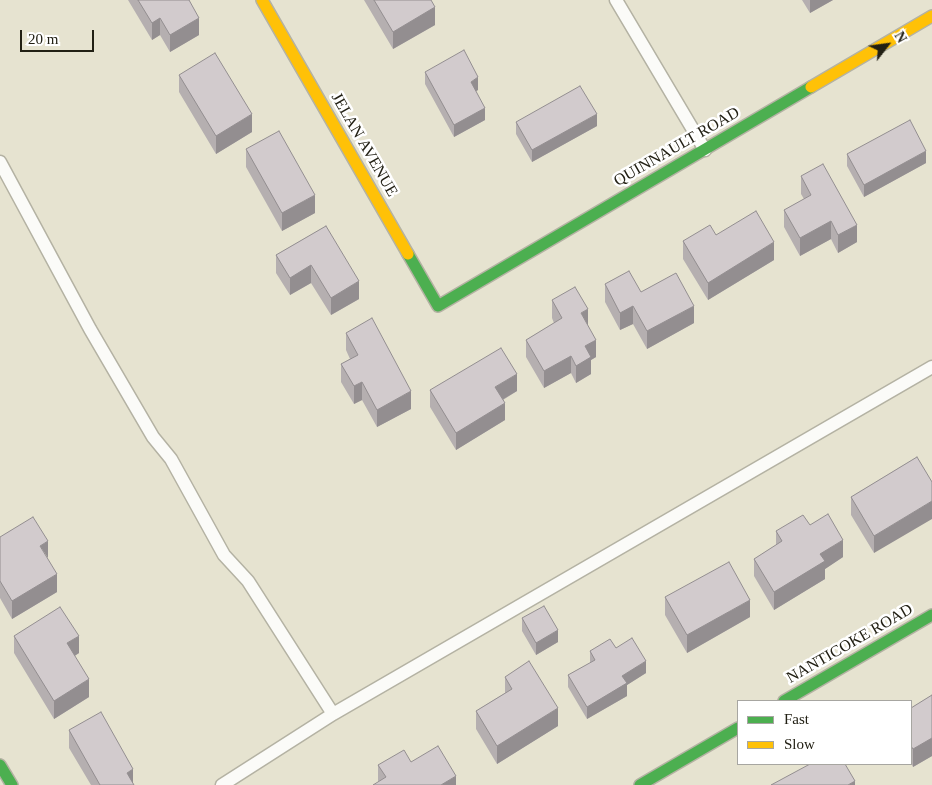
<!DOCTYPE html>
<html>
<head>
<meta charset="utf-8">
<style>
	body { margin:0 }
	#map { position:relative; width:932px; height:785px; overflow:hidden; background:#e6e3d0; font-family:Georgia,serif }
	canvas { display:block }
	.legend { position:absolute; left:737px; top:700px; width:175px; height:65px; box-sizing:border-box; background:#fff; border:1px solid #a7a6a1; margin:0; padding:6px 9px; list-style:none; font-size:15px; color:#222014 }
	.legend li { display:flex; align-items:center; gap:10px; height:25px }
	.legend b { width:25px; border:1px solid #a7a6a1 }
	.north { position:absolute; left:862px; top:20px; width:50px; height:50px; -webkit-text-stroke:4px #fff; paint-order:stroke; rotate:60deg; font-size:14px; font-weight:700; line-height:20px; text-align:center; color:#222014 }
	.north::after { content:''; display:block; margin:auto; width:18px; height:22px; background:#222014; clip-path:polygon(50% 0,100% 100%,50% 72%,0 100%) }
	.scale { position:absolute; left:20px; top:30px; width:74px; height:22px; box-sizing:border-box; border:2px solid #222014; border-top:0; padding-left:6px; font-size:15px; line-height:18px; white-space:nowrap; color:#222014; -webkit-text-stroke:4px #fff; paint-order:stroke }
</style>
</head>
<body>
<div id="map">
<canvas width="932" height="785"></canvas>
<ul class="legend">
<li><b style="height:6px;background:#4caf50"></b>Fast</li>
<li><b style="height:6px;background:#ffc107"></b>Slow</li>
</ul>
<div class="north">N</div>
<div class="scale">20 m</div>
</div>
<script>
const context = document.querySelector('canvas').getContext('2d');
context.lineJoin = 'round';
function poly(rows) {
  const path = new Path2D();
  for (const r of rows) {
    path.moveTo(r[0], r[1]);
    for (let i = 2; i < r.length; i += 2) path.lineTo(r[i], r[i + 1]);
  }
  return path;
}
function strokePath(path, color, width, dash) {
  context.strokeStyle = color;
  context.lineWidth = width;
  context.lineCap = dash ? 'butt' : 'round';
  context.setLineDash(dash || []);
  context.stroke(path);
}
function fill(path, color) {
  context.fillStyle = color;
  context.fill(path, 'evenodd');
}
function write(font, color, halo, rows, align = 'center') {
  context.font = font + ' Georgia,serif';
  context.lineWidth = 5;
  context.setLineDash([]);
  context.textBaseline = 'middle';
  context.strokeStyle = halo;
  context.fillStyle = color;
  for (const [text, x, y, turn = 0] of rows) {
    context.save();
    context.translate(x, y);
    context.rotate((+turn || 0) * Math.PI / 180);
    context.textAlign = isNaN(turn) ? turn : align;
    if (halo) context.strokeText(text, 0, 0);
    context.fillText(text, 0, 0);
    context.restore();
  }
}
const lane = poly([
	[616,0,705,150],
	[0,162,90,329,153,437,171,459,224,555,248,581,333,714,222,785],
	[333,714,932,367]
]);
const fast = poly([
	[408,254,438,306,811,87],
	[784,701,932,615],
	[0,765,12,785],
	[640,785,738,728]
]);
const slow = poly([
	[262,0,408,254],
	[811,87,932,16]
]);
const wall = poly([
	[128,0,189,0,199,35,170,52,160,35,152,40],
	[364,0,431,0,435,25,393,49],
	[802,0,833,0,810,13],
	[425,72,478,90,476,91,485,120,454,137,425,84],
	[179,75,252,132,216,154,179,92],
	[516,122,597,126,532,162,516,134],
	[246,149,315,213,282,231,246,167],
	[847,154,926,163,864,197,847,166],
	[801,176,857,242,838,253,831,239,800,256,784,227,784,210,804,199,801,194],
	[326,226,359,299,331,315,311,283,290,295,276,273,276,255],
	[716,235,774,260,708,300,683,259,683,241],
	[605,284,641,292,694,323,647,349,633,324,620,330,605,302],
	[552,300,588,326,596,357,591,360,591,374,576,383,571,373,544,388,526,357,526,340,554,323,552,318],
	[346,333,411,409,377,427,362,400,354,404,341,382,341,364,350,359,346,350],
	[430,390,517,391,503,400,505,420,456,450,430,407],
	[917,457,874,553,851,515,851,497],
	[810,525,843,557,825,569,825,579,774,610,754,576,754,559,776,545,776,531],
	[0,537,47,558,57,592,12,619,0,598],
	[665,597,750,617,687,653,665,615],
	[522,618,558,642,536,655,522,631],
	[14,636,79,653,75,656,89,697,54,719,14,653],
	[616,648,646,673,627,685,627,696,587,719,568,687,568,675,590,663,590,651],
	[505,677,558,726,497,764,476,729,476,711,505,693],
	[932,695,932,756,913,767,911,763,911,708],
	[69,730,133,785,134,785,91,785,69,748],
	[411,762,456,785,378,781,378,765]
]);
const shadedWall = poly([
	[810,0,833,0,810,13],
	[435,7,435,25,393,49,393,32],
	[160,18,160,35,152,40,152,23],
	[199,18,199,35,170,52,170,35],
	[478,77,478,90,471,94,471,82],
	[485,108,485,120,454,137,454,125],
	[252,114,252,132,216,154,216,136],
	[597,114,597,126,532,162,532,150],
	[926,151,926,163,864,197,864,185],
	[315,195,315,213,282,231,282,213],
	[831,221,831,239,800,256,800,238],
	[857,225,857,242,838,253,838,235],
	[774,242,774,260,708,300,708,283],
	[311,265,311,283,290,295,290,278],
	[359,281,359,299,331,315,331,298],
	[633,306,633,324,620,330,620,313],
	[694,306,694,323,647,349,647,331],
	[588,309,588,326,581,313],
	[596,340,596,357,591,360,591,374,576,383,576,366,585,346],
	[571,356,571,373,544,388,544,371],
	[517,374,517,391,495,404,495,387],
	[362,382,362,400,354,404,354,386],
	[411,391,411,409,377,427,377,410],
	[505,403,505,420,456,450,456,433],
	[932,501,932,519,874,553,874,536],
	[843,540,843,557,825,569,825,579,774,610,774,592,820,554],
	[48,541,48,558,40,546],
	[57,574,57,592,12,619,12,601],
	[750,600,750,617,687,653,687,635],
	[558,630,558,642,536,655,536,643],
	[79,636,79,653,67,660,67,643],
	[646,661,646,673,627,685,627,696,587,719,587,707,622,676],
	[89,679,89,697,54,719,54,701],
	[558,708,558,726,497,764,497,746],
	[932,738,932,756,913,767,913,749],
	[133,769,133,785,127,773],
	[456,776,456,785,441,785],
	[855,781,855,785,848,785]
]);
const building = poly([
	[138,0,189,0,199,18,170,35,160,18,152,23,138,0],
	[374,0,431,0,435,7,393,32,374,0],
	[464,50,478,77,471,82,485,108,454,125,425,72,464,50],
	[215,53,252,114,216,136,179,75,215,53],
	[580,86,597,114,532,150,516,122,580,86],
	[910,120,926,151,864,185,847,154,910,120],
	[279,131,315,195,282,213,246,149,279,131],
	[823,164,857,225,838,235,831,221,800,238,784,210,811,195,801,176,823,164],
	[756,211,774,242,708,283,683,241,710,225,716,235,756,211],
	[326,226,359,281,331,298,311,265,290,278,276,255,326,226],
	[629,271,641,292,676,273,694,306,647,331,633,306,620,313,605,284,629,271],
	[575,287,588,309,581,313,596,340,585,346,591,357,576,366,571,356,544,371,526,340,562,318,552,300,575,287],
	[372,318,411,391,377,410,362,382,354,386,341,364,358,355,346,333,372,318],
	[501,348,517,374,495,387,505,403,456,433,430,390,501,348],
	[917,457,932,482,932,501,874,536,851,497,917,457],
	[828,514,843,540,820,554,825,561,774,592,754,559,782,541,776,531,803,515,810,525,828,514],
	[33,517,48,541,40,546,57,574,12,601,0,581,0,537,33,517],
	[729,562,750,600,687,635,665,597,729,562],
	[544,606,558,630,536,643,522,618,544,606],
	[60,607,79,636,67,643,89,679,54,701,14,636,60,607],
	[632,638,646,661,622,676,627,683,587,707,568,675,595,660,590,651,610,639,616,648,632,638],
	[529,661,558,708,497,746,476,711,512,689,505,677,529,661],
	[932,695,932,738,913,749,911,746,911,708,932,695],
	[101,712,133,769,127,773,134,785,100,785,69,730,101,712],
	[438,746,456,776,441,785,373,785,386,777,378,765,404,750,411,762,438,746],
	[810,764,845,764,855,781,848,785,771,785,810,764]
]);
const streetNames = [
	["JELAN AVENUE",364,145,60],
	["QUINNAULT ROAD",677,147,-30],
	["NANTICOKE ROAD",850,644,-30]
];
strokePath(lane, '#b4b2a3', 15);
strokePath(fast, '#b4b2a3', 14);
strokePath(slow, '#b4b2a3', 14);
strokePath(lane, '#fbfbf8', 12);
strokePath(fast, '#4caf50', 11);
strokePath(slow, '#ffc107', 11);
fill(wall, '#b5afb0');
fill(shadedWall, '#938e90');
fill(building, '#d2cbcd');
strokePath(building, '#938e90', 1);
write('16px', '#222014', '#fff', streetNames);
</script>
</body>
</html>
